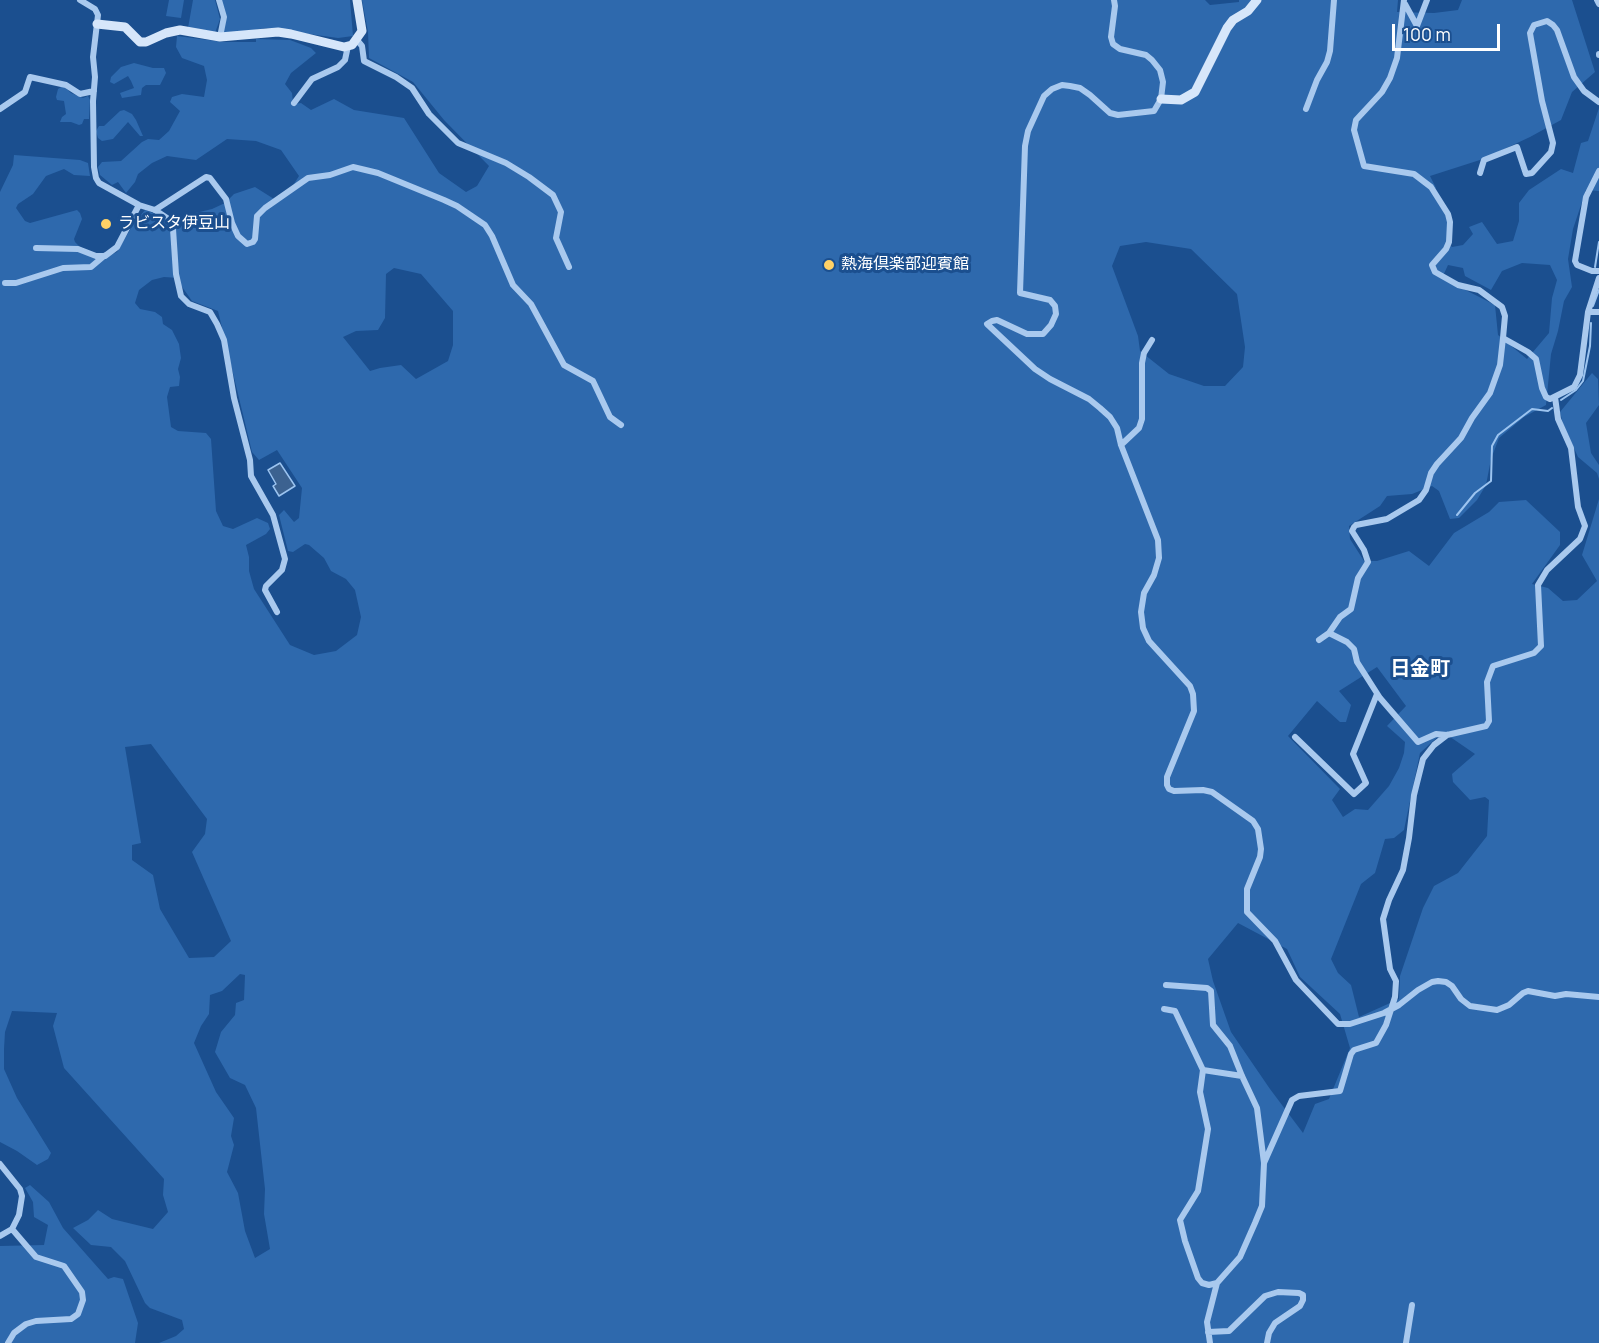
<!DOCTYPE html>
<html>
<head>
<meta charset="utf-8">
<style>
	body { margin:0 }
	#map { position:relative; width:1599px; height:1343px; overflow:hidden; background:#1b4f8f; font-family:Manrope,sans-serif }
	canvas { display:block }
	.scale { position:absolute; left:1392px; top:24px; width:108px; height:27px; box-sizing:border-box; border:3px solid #fff; border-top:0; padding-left:8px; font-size:18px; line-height:21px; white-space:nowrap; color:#fff; -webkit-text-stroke:4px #1b4f8f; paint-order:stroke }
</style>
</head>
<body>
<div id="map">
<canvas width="1599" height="1343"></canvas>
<div class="scale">100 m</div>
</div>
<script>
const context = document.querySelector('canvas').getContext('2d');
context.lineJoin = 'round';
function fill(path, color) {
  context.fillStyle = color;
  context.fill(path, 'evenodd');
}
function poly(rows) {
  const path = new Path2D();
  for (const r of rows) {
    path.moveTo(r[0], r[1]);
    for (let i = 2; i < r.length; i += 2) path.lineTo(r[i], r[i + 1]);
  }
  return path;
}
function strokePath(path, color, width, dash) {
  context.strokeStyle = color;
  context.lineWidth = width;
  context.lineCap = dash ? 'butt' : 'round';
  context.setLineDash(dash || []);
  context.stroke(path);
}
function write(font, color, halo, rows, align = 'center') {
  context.font = font + ' Manrope,"Noto Sans JP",sans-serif';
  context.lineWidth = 6;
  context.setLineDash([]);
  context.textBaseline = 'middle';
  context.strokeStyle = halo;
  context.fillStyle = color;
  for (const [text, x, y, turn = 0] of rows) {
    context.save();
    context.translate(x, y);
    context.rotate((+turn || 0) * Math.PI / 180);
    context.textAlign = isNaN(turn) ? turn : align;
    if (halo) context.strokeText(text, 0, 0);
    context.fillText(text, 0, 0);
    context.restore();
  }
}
const green = poly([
	[169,0,184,0,181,18,166,16],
	[193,0,215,0,220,19,215,33,188,28],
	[222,0,350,0,353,36,338,38,265,28,220,37],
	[362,0,1205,0,1210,5,1239,2,1239,0,1398,0,1397,12,1434,13,1458,10,1462,0,1572,0,1595,72,1572,92,1561,120,1530,137,1483,159,1430,176,1436,188,1433,190,1449,220,1449,244,1452,247,1463,245,1473,234,1469,227,1482,222,1497,244,1513,241,1519,221,1519,203,1529,190,1561,169,1573,173,1581,143,1588,141,1599,108,1599,191,1586,190,1573,229,1568,259,1572,287,1564,301,1558,331,1551,354,1546,405,1524,417,1499,438,1491,459,1486,485,1477,500,1459,518,1450,519,1439,491,1432,486,1412,494,1387,496,1380,506,1349,526,1350,539,1364,561,1377,561,1409,551,1429,566,1454,533,1489,512,1499,502,1526,500,1560,532,1560,545,1532,584,1548,588,1563,601,1577,600,1597,581,1582,555,1599,499,1599,1343,159,1343,176,1336,184,1329,182,1320,150,1308,145,1303,125,1261,111,1247,91,1245,73,1228,88,1220,98,1210,112,1219,153,1229,168,1212,163,1195,164,1179,64,1068,53,1026,57,1013,12,1011,5,1032,4,1049,4,1069,17,1098,51,1153,48,1159,37,1165,17,1151,0,1142,0,192,13,165,14,155,80,160,88,163,90,176,74,175,64,169,46,176,33,194,18,204,16,208,25,221,30,223,77,210,80,213,82,219,74,239,75,242,80,247,106,257,117,252,134,223,145,210,153,213,167,222,175,218,212,209,225,203,234,194,255,187,274,199,292,187,299,176,281,150,256,141,227,139,196,160,167,156,152,163,138,174,135,182,126,193,118,182,112,185,100,175,98,167,102,162,121,161,142,142,148,139,159,140,169,131,180,111,170,102,172,97,182,94,204,97,207,80,204,66,182,58,176,47,177,36,224,42,256,42,256,39,290,40,311,48,316,53,291,73,285,84,292,93,293,102,295,104,301,103,311,110,334,99,354,110,404,118,439,173,466,192,477,186,489,166,444,120,413,82,369,58,368,32],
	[1146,242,1191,249,1237,294,1245,347,1243,367,1225,386,1204,386,1169,374,1140,351,1138,336,1112,266,1120,246],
	[1522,263,1550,265,1557,280,1552,298,1549,333,1527,359,1498,335,1495,305,1442,278,1448,265,1463,268,1465,276,1491,290,1502,271],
	[394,268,421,274,453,311,453,345,448,361,416,379,401,365,380,368,370,371,343,337,356,331,378,330,385,318,386,274],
	[164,277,179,278,180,284,192,301,218,311,252,452,259,460,277,450,302,488,299,518,294,522,284,510,279,515,288,551,293,552,305,544,309,545,324,558,331,571,346,579,355,590,361,617,357,635,336,651,314,655,290,645,254,589,249,571,249,557,246,545,266,534,270,529,268,523,257,518,233,529,223,526,216,511,211,439,206,433,178,431,171,427,167,397,170,387,179,386,180,377,178,369,181,358,179,344,172,330,163,324,162,317,155,312,140,309,135,303,139,290,152,280],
	[1377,667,1406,706,1387,726,1405,742,1404,753,1399,768,1389,786,1368,810,1355,809,1343,817,1332,800,1340,789,1288,736,1317,701,1340,722,1346,722,1351,705,1339,691],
	[1443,732,1475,754,1452,774,1453,782,1470,800,1485,797,1489,800,1487,836,1458,873,1434,886,1423,908,1400,976,1399,999,1359,1017,1351,985,1338,973,1331,959,1361,884,1375,873,1385,839,1394,838,1404,830,1420,753],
	[151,744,207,819,205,834,192,852,231,941,214,957,189,958,160,909,153,875,132,860,132,845,141,843,125,747],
	[1238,923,1287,949,1300,977,1340,1014,1350,1048,1329,1099,1315,1104,1303,1133,1270,1089,1231,1032,1213,981,1208,959],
	[240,974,245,975,244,1000,236,1003,235,1015,221,1032,215,1052,230,1078,245,1085,256,1108,265,1189,264,1214,270,1249,255,1258,245,1231,238,1193,227,1172,234,1145,231,1136,234,1118,216,1092,194,1043,201,1026,209,1014,210,995,222,991],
	[134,63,153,68,164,68,166,73,160,85,146,85,142,88,141,95,122,98,120,93,134,88,131,81,128,76,114,84,110,82,111,77,121,67],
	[61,87,65,87,71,93,83,98,88,96,90,100,89,119,84,119,82,124,79,125,71,122,60,122,62,117,66,114,64,101,57,100,56,97,58,89],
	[124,110,132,114,136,120,143,136,140,136,128,122,113,139,102,141,98,138,96,131,99,126,104,126,120,111],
	[1592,373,1598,379,1599,405,1586,423,1591,453,1599,465,1599,479,1597,473,1578,457,1563,424,1560,412],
	[30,1185,49,1202,63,1228,108,1279,114,1277,123,1279,138,1323,135,1343,0,1343,0,1246,44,1245,48,1225,34,1217,33,1202,25,1188]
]);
const water = poly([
	[280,463,295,486,279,496,273,486,276,484,268,470,280,463]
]);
const stream = poly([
	[1595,267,1599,242],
	[1593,306,1599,290],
	[1561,400,1576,390,1583,381,1590,346,1591,323],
	[1457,515,1475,493,1491,481,1492,446,1498,435,1532,409,1548,411,1552,408]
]);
const street = poly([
	[80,0,95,9,98,15,93,57,95,77,93,101,94,167,96,178,99,183,139,205,155,210,167,218,173,229,176,274,181,296,189,304,210,312,217,324,224,340,234,398,250,460,251,476,273,515,285,559,282,570,266,586,265,590,277,612],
	[219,0,224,17,220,37],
	[1114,0,1115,6,1111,37,1113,44,1120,49,1146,55,1152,60,1160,70,1163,82,1161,99,1154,111,1118,115,1110,113,1090,95,1080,88,1070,86,1062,85,1052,89,1044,96,1028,131,1025,146,1020,293,1050,300,1055,306,1056,314,1051,325,1043,334,1027,334,997,320,992,321,987,324,1035,369,1050,379,1089,399,1100,408,1110,417,1117,428,1121,445,1158,540,1159,558,1154,575,1144,593,1141,612,1143,628,1149,641,1190,686,1193,694,1194,711,1167,777,1167,785,1169,789,1174,791,1203,790,1212,792,1253,821,1258,829,1261,849,1260,857,1247,889,1247,912,1275,941,1296,980,1338,1024,1350,1024,1384,1013,1399,1005,1418,990,1432,982,1438,981,1446,982,1452,986,1461,999,1470,1006,1497,1010,1509,1005,1523,993,1528,991,1555,996,1566,994,1599,997],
	[1404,0,1397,58,1390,78,1382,92,1356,120,1354,130,1364,166,1414,174,1431,187,1448,214,1450,222,1449,242,1446,249,1432,265,1435,272,1458,285,1479,290,1502,307,1505,316,1503,338,1528,352,1536,359,1542,388,1546,397,1550,399,1574,387,1580,375,1588,312,1599,278],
	[1597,0,1599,4],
	[1405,4,1417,26,1427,0],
	[357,40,362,46,364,61,396,77,412,88,429,114,458,143,506,163,529,177,553,195,561,212,556,238,569,267],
	[1599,54,1599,55],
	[294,103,312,79,338,67,345,60,348,46],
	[0,109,25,92,30,77,66,85,80,94,94,91],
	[1306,109,1317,80,1327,62,1330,51,1334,0],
	[1599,171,1586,197,1575,261,1577,265,1592,271,1599,271],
	[1480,173,1484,160,1517,147,1526,174,1532,173,1551,152,1553,143,1542,101,1531,39,1530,33,1534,25,1547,21,1553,25,1557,30,1574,77,1584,91,1599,102],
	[155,210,206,177,210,178,226,199,232,223,238,236,247,244,253,242,255,239,257,216,265,208,308,178,330,175,353,167,378,173,444,200,457,206,485,225,492,236,513,285,531,304,564,365,593,381,610,417,621,425],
	[36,248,78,249,96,256,105,256,117,247,139,205],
	[5,283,16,283,63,268,91,267,104,256],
	[1588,312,1599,312],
	[1121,445,1139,428,1142,419,1142,363,1144,353,1152,340],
	[1329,633,1340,617,1351,609,1358,578,1368,562,1364,550,1352,531,1354,527,1356,525,1387,519,1419,500,1426,490,1431,473,1437,464,1461,438,1472,418,1490,393,1500,365,1503,338],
	[1319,640,1329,633,1347,642,1354,649,1357,662,1380,698,1418,742,1436,734,1447,735,1486,726,1489,721,1487,682,1493,666,1534,653,1541,646,1538,585,1547,570,1580,539,1585,526,1578,507,1571,448,1558,419,1555,397],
	[1295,737,1354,794,1366,783,1353,754,1377,694],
	[1166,985,1207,988,1211,991,1213,1025,1230,1046,1242,1076,1257,1108,1264,1163,1262,1206,1255,1223,1240,1257,1217,1283,1207,1322,1210,1343],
	[1164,1009,1175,1011,1203,1070,1200,1092,1208,1129,1198,1191,1180,1220,1185,1241,1198,1278,1202,1283,1209,1285,1217,1283],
	[1203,1070,1242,1076],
	[1264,1163,1292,1100,1299,1096,1340,1091,1351,1054,1354,1050,1376,1043,1386,1025,1395,997,1396,981,1390,969,1383,919,1389,900,1403,870,1409,838,1414,795,1423,759,1434,745,1447,735],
	[0,1164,20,1189,22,1196,19,1215,12,1229,0,1236],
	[1208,1332,1229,1331,1265,1296,1278,1292,1299,1293,1303,1295,1303,1300,1300,1306,1275,1323,1269,1333,1267,1343],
	[8,1343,14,1333,26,1324,36,1321,71,1319,78,1314,83,1300,82,1292,64,1266,36,1257,12,1229],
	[1406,1343,1412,1305]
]);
const secondary = poly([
	[97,24,125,27,140,42,146,42,166,33,180,30,220,37,278,32,291,34,344,47,352,45,362,31,357,0],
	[1161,99,1181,100,1195,92,1227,28,1233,20,1248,11,1257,0]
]);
const markers = [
	[106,224,6,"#ffd166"],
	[829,265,6,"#ffd166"]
];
const poiNames = [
	["ラビスタ伊豆山",118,224],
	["熱海倶楽部迎賓館",841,265]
];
const quarterNames = [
	["日金町",1420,669]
];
fill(green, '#2e69ad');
fill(water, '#3c6290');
strokePath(water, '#9cc4f0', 1.5);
strokePath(stream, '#9cc4f0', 2);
strokePath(street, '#a9c9ee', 6);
strokePath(secondary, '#d6e6fa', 9);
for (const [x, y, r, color] of markers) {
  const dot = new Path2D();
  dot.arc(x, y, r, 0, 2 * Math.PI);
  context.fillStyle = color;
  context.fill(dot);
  strokePath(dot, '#1b4f8f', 2);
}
write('16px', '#fff', '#1b4f8f', poiNames, 'left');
write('bold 20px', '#fff', '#1b4f8f', quarterNames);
</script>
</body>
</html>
